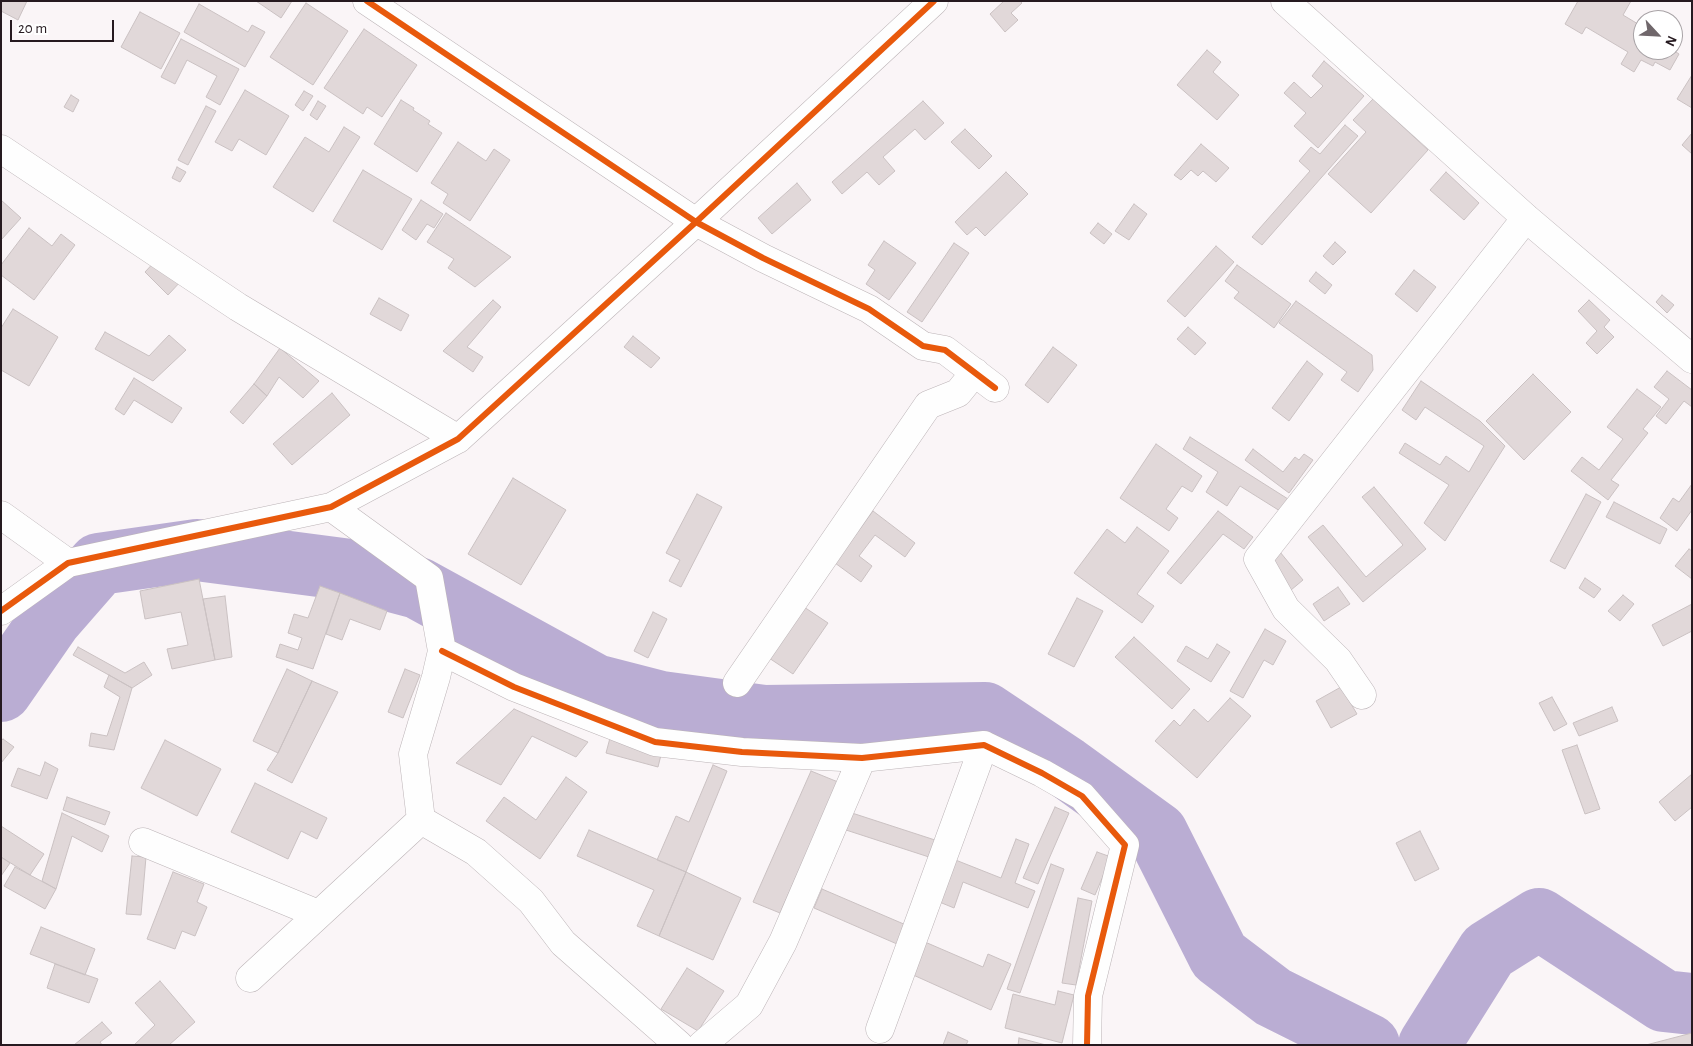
<!DOCTYPE html>
<html>
<head>
<meta charset="utf-8">
<style>
	body { margin:0 }
	#map { position:relative; width:1693px; height:1046px; overflow:hidden; background:#faf5f7; font-family:"Alegreya Sans",sans-serif }
	canvas { display:block }
	.frame { position:absolute; inset:0; border:2px solid #261a20; pointer-events:none }
	.north { position:absolute; left:1633px; top:10px; width:50px; height:50px; box-sizing:border-box; background:#fff; border:1px solid #a8a3a6; border-radius:50%; rotate:115deg; font-size:14px; font-weight:700; line-height:20px; text-align:center; color:#261a20 }
	.north::after { content:''; display:block; margin:auto; width:18px; height:22px; background:#70676b; clip-path:polygon(50% 0,100% 100%,50% 72%,0 100%) }
	.scale { position:absolute; left:10px; top:20px; width:104px; height:22px; box-sizing:border-box; border:2px solid #261a20; border-top:0; padding-left:6px; font-size:15px; line-height:18px; white-space:nowrap; color:#261a20; -webkit-text-stroke:4px #fff; paint-order:stroke }
</style>
</head>
<body>
<div id="map">
<canvas width="1693" height="1046"></canvas>
<div class="frame"></div>
<div class="north">N</div>
<div class="scale">20 m</div>
</div>
<script>
const context = document.querySelector('canvas').getContext('2d');
context.lineJoin = 'round';
function poly(rows) {
  const path = new Path2D();
  for (const r of rows) {
    path.moveTo(r[0], r[1]);
    for (let i = 2; i < r.length; i += 2) path.lineTo(r[i], r[i + 1]);
  }
  return path;
}
function strokePath(path, color, width, dash) {
  context.strokeStyle = color;
  context.lineWidth = width;
  context.lineCap = dash ? 'butt' : 'round';
  context.setLineDash(dash || []);
  context.stroke(path);
}
function fill(path, color) {
  context.fillStyle = color;
  context.fill(path, 'evenodd');
}
const river = poly([
	[1,691,51,619,99,564,197,550,350,570,418,588,595,685,661,702,764,716,985,713,1066,767,1157,833,1219,956,1273,997,1369,1045],
	[1429,1045,1488,951,1539,919,1664,1001,1692,1004]
]);
const building = poly([
	[1,1,27,1,18,20,1,11,1,1],
	[256,1,292,1,281,18,256,1],
	[1004,1,1020,1,1022,3,1011,13,1018,20,1005,32,990,14,1004,1],
	[1578,1,1631,1,1623,15,1643,27,1643,50,1673,50,1679,54,1670,70,1655,62,1653,66,1641,60,1634,72,1621,64,1628,52,1586,27,1582,34,1565,24,1578,1],
	[306,3,348,31,313,85,270,57,306,3],
	[199,4,248,32,252,25,265,32,245,67,184,32,199,4],
	[140,12,180,33,161,69,121,47,140,12],
	[364,29,417,65,382,117,367,107,363,114,324,88,364,29],
	[181,39,239,69,220,105,206,97,217,76,187,60,175,84,161,77,181,39],
	[1207,50,1221,62,1213,72,1239,95,1217,120,1177,85,1207,50],
	[1324,61,1364,96,1318,148,1294,126,1306,113,1284,93,1294,82,1311,98,1323,86,1312,76,1324,61],
	[1692,75,1692,108,1677,99,1692,75],
	[245,90,289,116,266,155,239,139,232,151,215,142,245,90],
	[304,91,313,96,303,111,295,105,304,91],
	[71,95,79,100,73,112,64,107,71,95],
	[1373,99,1428,150,1371,213,1328,174,1366,132,1353,120,1373,99],
	[401,100,414,108,413,110,430,121,428,124,442,133,417,172,374,144,401,100],
	[318,101,326,106,317,120,310,115,318,101],
	[923,101,944,123,925,140,915,129,883,157,895,171,879,185,867,172,842,194,832,182,923,101],
	[206,106,216,111,188,165,178,160,206,106],
	[1345,125,1358,136,1262,245,1252,237,1310,171,1299,161,1311,147,1320,154,1345,125],
	[344,127,360,137,313,212,273,187,305,137,329,152,344,127],
	[965,129,992,156,979,169,951,142,965,129],
	[1692,133,1692,154,1682,145,1692,133],
	[458,142,486,161,494,149,510,160,470,221,443,203,448,194,431,183,458,142],
	[1201,144,1229,168,1216,182,1203,171,1198,176,1191,170,1181,180,1174,175,1201,144],
	[177,167,186,172,180,182,172,178,177,167],
	[363,170,412,199,382,250,333,221,363,170],
	[1006,172,1028,194,985,236,976,227,967,235,955,222,1006,172],
	[1446,172,1479,203,1464,220,1430,190,1446,172],
	[797,183,811,200,772,234,758,218,797,183],
	[1,200,21,218,1,240,1,200],
	[421,200,443,214,434,228,427,224,416,240,402,230,421,200],
	[1134,204,1147,214,1129,240,1115,231,1134,204],
	[446,213,511,257,475,287,448,268,454,259,427,242,446,213],
	[1098,223,1112,234,1104,244,1090,233,1098,223],
	[29,228,52,246,61,234,75,245,34,300,1,275,1,265,29,228],
	[884,241,916,263,889,300,866,284,875,270,868,265,884,241],
	[1335,242,1346,252,1333,265,1323,256,1335,242],
	[954,243,969,253,922,322,907,312,954,243],
	[1216,246,1234,262,1185,317,1167,301,1216,246],
	[159,257,182,280,168,295,145,272,159,257],
	[1237,265,1291,304,1274,328,1234,298,1239,292,1225,281,1237,265],
	[1414,270,1436,287,1417,312,1395,294,1414,270],
	[1316,272,1332,285,1325,294,1309,281,1316,272],
	[1662,295,1674,305,1667,313,1656,302,1662,295],
	[379,298,409,315,401,331,370,314,379,298],
	[493,300,501,307,467,347,483,357,473,372,443,351,493,300],
	[1589,300,1610,320,1604,327,1614,337,1597,354,1586,343,1597,331,1578,311,1589,300],
	[1296,301,1372,355,1373,370,1358,392,1341,380,1347,372,1279,323,1296,301],
	[13,309,58,337,29,386,1,370,1,328,13,309],
	[1188,327,1206,343,1195,355,1177,339,1188,327],
	[105,332,149,356,169,335,186,350,153,381,95,349,105,332],
	[633,336,660,358,651,368,624,347,633,336],
	[1053,347,1077,365,1048,403,1025,385,1053,347],
	[280,348,319,381,303,398,279,377,267,396,254,384,280,348],
	[1307,361,1323,374,1289,421,1272,408,1307,361],
	[1667,371,1692,390,1692,407,1684,401,1666,424,1656,416,1669,399,1654,387,1667,371],
	[1533,374,1571,412,1524,460,1486,421,1533,374],
	[134,378,182,408,172,423,134,400,124,415,115,409,134,378],
	[1421,381,1480,421,1505,446,1445,541,1424,523,1449,485,1399,453,1405,443,1440,465,1446,456,1469,472,1484,446,1425,407,1416,420,1402,410,1421,381],
	[254,384,267,396,243,424,230,412,254,384],
	[1637,389,1661,407,1643,429,1648,433,1611,480,1619,485,1608,500,1571,471,1582,457,1599,470,1623,439,1607,427,1637,389],
	[332,393,350,415,292,465,273,444,332,393],
	[1190,437,1288,499,1280,511,1240,486,1227,506,1206,492,1218,472,1183,449,1190,437],
	[1156,444,1202,476,1192,492,1182,486,1166,509,1178,518,1169,531,1120,498,1156,444],
	[1253,449,1283,472,1295,457,1299,460,1304,454,1313,460,1289,493,1245,460,1253,449],
	[513,478,566,510,521,585,468,554,513,478],
	[1692,484,1692,510,1677,531,1660,518,1673,498,1679,502,1692,484],
	[1374,487,1426,549,1363,602,1308,537,1323,525,1366,577,1403,545,1362,497,1374,487],
	[697,494,722,507,681,587,669,581,680,560,666,553,697,494],
	[1586,494,1601,502,1565,569,1550,561,1586,494],
	[1614,502,1667,529,1660,544,1606,517,1614,502],
	[873,511,915,543,905,557,875,535,859,556,872,566,861,582,835,563,873,511],
	[1218,511,1253,537,1244,549,1223,534,1181,584,1167,573,1218,511],
	[1137,527,1169,551,1137,594,1154,606,1142,623,1074,573,1107,529,1125,543,1137,527],
	[1689,549,1692,551,1692,579,1675,566,1689,549],
	[1280,552,1303,580,1291,590,1268,561,1280,552],
	[1585,578,1601,589,1594,598,1579,588,1585,578],
	[199,579,215,660,172,669,167,649,188,645,181,612,145,619,140,591,199,579],
	[320,586,340,593,313,669,276,657,280,644,298,650,302,638,288,633,294,614,308,618,320,586],
	[1338,587,1350,604,1324,621,1313,604,1338,587],
	[340,593,387,611,380,630,350,619,342,640,326,634,340,593],
	[1623,595,1634,604,1620,621,1608,611,1623,595],
	[225,596,232,657,215,660,203,599,225,596],
	[1077,598,1103,611,1074,667,1048,654,1077,598],
	[1692,604,1692,631,1663,646,1652,625,1692,604],
	[801,605,828,623,793,674,766,656,801,605],
	[653,612,667,619,648,658,634,651,653,612],
	[1265,629,1286,641,1273,665,1264,660,1243,698,1230,691,1265,629],
	[1134,637,1190,689,1172,709,1115,657,1134,637],
	[1217,644,1230,652,1211,682,1177,661,1186,646,1208,659,1217,644],
	[78,647,125,673,144,662,152,675,132,688,73,655,78,647],
	[287,669,312,681,278,753,253,741,287,669],
	[405,669,420,675,403,718,388,712,405,669],
	[109,675,132,688,114,750,89,746,91,733,107,736,120,697,104,687,109,675],
	[312,681,338,692,292,783,267,770,278,753,312,681],
	[1341,687,1357,714,1331,728,1316,701,1341,687],
	[1552,697,1567,724,1554,731,1539,703,1552,697],
	[1230,698,1251,716,1197,778,1155,741,1174,720,1180,726,1194,709,1208,722,1230,698],
	[1612,707,1618,721,1579,736,1573,723,1612,707],
	[514,709,588,742,576,757,532,736,501,785,456,763,514,709],
	[610,738,662,751,658,767,606,753,610,738],
	[3,739,14,747,1,763,1,741,3,739],
	[165,740,221,769,197,816,141,788,165,740],
	[1577,745,1600,809,1585,814,1562,750,1577,745],
	[45,762,58,769,47,799,11,786,18,768,40,776,45,762],
	[713,765,727,771,686,872,657,860,676,816,689,822,713,765],
	[811,771,838,782,780,913,753,902,811,771],
	[1692,774,1692,807,1675,821,1659,802,1692,774],
	[566,777,587,792,540,859,486,821,504,797,536,820,566,777],
	[255,783,327,818,317,839,301,831,288,859,231,832,255,783],
	[67,797,110,812,105,825,63,810,67,797],
	[1055,807,1069,813,1038,884,1023,878,1055,807],
	[62,813,109,836,102,852,72,836,56,889,42,881,62,813],
	[852,813,938,841,932,858,846,830,852,813],
	[1,826,44,854,30,875,1,857,1,826],
	[589,830,686,872,659,936,637,926,654,890,577,856,589,830],
	[1420,831,1439,869,1415,881,1396,843,1420,831],
	[1016,839,1029,844,1015,883,1035,891,1028,908,963,882,954,908,937,901,953,859,1001,878,1016,839],
	[1097,852,1111,857,1095,895,1081,889,1097,852],
	[132,856,146,857,141,915,126,914,132,856],
	[1,857,10,863,1,876,1,857],
	[1051,864,1064,869,1020,993,1007,989,1051,864],
	[15,867,56,889,45,909,4,886,15,867],
	[173,872,204,884,197,902,207,907,195,936,182,931,175,949,147,939,173,872],
	[686,872,741,898,713,960,659,936,686,872],
	[822,889,906,925,897,944,814,908,822,889],
	[1078,898,1092,901,1076,985,1062,983,1078,898],
	[41,927,95,949,85,975,30,954,41,927],
	[925,942,983,967,988,954,1011,964,991,1010,911,974,925,942],
	[55,964,98,979,89,1003,47,988,55,964],
	[687,968,724,991,698,1031,661,1009,687,968],
	[160,981,195,1022,169,1045,134,1045,155,1025,135,1003,160,981],
	[1058,991,1074,995,1062,1043,1005,1028,1013,994,1055,1005,1058,991],
	[102,1022,112,1033,100,1042,102,1045,74,1045,102,1022],
	[948,1032,968,1041,966,1045,943,1045,948,1032],
	[1692,1033,1692,1045,1646,1045,1692,1033],
	[1019,1038,1046,1045,1018,1045,1019,1038]
]);
const minor = poly([
	[367,1,696,222,763,258,869,309,923,346,945,350,995,388],
	[1285,1,1526,218,1692,359],
	[1,149,238,307,458,439],
	[331,507,429,578,442,651,436,677,413,754,421,820,476,852,531,901,563,943,679,1045],
	[1,515,68,563],
	[1,611,68,563,331,507,458,439,696,222,934,1],
	[442,651,514,687,655,742,742,752,862,758,984,745,1042,773,1082,796,1125,845,1088,996,1087,1045],
	[737,683,928,405,958,393,975,372],
	[1362,695,1338,660,1286,609,1258,559,1526,218],
	[143,842,318,914],
	[250,978,421,820],
	[880,1029,984,745],
	[702,1045,749,1005,783,942,862,758]
]);
const cycleway = poly([
	[367,1,696,222,763,258,869,309,923,346,945,350,995,388],
	[1,611,68,563,331,507,458,439,696,222,934,1],
	[442,651,514,687,655,742,742,752,862,758,984,745,1042,773,1082,796,1125,845,1088,996,1087,1045]
]);
strokePath(river, '#baadd3', 62);
fill(building, '#e1d8d9');
strokePath(building, '#cac1c2', 1);
strokePath(minor, '#bcb4b7', 29);
strokePath(minor, '#fefefe', 28);
strokePath(cycleway, '#e8590c', 6);
</script>
</body>
</html>
